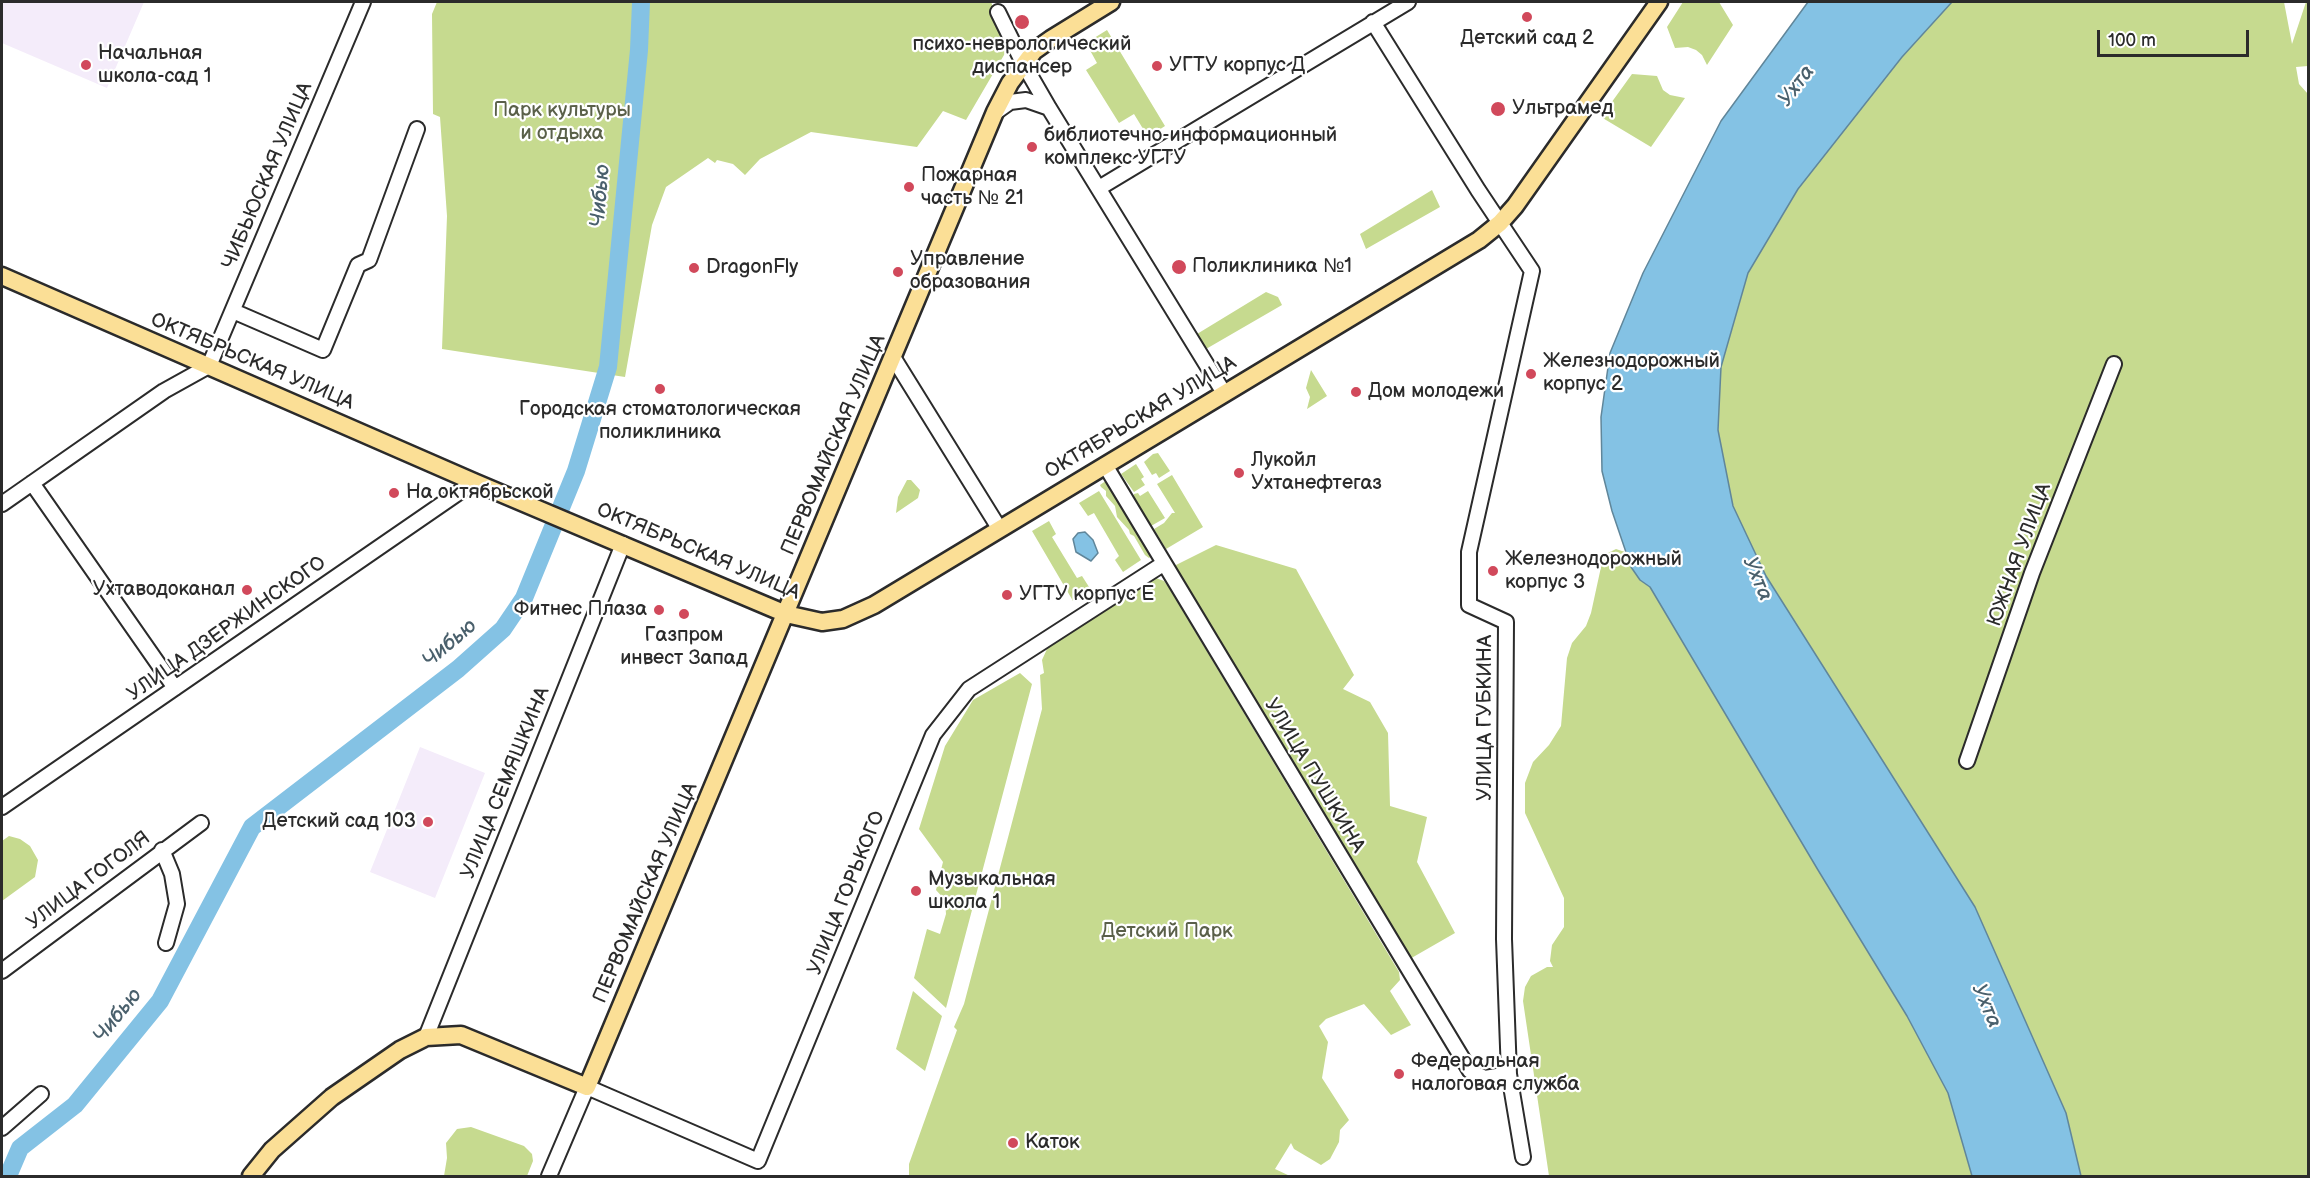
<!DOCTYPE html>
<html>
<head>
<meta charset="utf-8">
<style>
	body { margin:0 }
	#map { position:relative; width:2310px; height:1178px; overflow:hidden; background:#fff; font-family:"Balsamiq Sans",sans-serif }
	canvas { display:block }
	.frame { position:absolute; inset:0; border:3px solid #2b2b2b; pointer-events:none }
	.scale { position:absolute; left:2097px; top:30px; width:152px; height:27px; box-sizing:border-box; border:3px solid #2b2b2b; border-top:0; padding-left:8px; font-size:18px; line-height:21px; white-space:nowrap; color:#2b2b2b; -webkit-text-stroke:4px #fff; paint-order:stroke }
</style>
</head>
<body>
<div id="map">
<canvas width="2310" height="1178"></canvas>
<div class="frame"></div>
<div class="scale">100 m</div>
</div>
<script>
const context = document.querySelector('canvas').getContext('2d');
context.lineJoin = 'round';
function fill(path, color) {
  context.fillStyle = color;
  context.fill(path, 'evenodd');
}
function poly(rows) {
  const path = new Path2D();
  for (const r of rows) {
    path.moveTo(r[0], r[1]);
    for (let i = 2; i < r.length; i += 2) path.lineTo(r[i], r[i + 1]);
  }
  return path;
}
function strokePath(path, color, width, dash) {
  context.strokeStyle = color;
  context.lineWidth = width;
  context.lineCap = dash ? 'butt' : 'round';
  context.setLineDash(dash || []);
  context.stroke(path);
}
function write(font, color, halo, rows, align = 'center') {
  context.font = font + ' "Balsamiq Sans",sans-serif';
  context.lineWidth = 4.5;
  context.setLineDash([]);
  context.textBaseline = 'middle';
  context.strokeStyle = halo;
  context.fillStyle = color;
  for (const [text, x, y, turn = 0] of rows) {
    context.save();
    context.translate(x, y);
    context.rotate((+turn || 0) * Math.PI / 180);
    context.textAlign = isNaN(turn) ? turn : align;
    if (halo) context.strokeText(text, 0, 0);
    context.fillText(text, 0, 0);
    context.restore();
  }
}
const built = poly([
	[2,2,144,2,107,88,2,43],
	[420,747,485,773,435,898,370,872]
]);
const green = poly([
	[437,2,991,2,1008,41,1004,55,966,120,943,111,917,147,811,132,760,159,745,175,733,164,717,160,715,163,708,158,666,187,652,225,625,377,442,349,447,216,440,117,433,114,432,14],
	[1683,2,1719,2,1733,25,1707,65,1702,55,1696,50,1688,47,1675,48,1667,27],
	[1952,2,2284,2,2292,44,2306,2,2308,2,2308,66,2296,67,2299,84,2308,94,2308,1176,2081,1176,2066,1113,1975,907,1766,576,1733,506,1718,430,1721,367,1748,273,1798,189,1902,57],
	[1107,30,1165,126,1148,137,1134,114,1119,123,1086,70,1097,63,1086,43],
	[1632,74,1657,76,1663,90,1670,95,1685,98,1651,147,1601,117],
	[1432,190,1440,207,1366,249,1360,234],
	[1266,292,1278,297,1282,305,1206,349,1197,334],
	[1311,370,1327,396,1307,409,1310,397,1306,388],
	[1158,453,1170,471,1159,478,1156,473,1152,475,1144,462,1153,454],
	[1136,464,1144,477,1141,479,1145,485,1134,492,1121,474],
	[1172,475,1203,527,1166,549,1154,529,1164,523,1172,513,1175,513,1157,484],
	[907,480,911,480,920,490,918,498,896,513,898,497],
	[1107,480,1143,536,1146,548,1150,551,1152,556,1149,558,1145,555,1134,536,1130,534,1129,530,1117,517,1115,506,1106,496,1106,491,1101,487,1100,485],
	[1099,491,1141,560,1123,572,1115,560,1119,556,1094,513,1088,516,1079,503],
	[1148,491,1165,518,1151,526,1133,498,1134,494,1138,493,1140,496],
	[1049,521,1056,534,1052,537,1077,578,1082,576,1091,590,1073,601,1032,531],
	[1216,545,1296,569,1354,675,1343,689,1370,702,1388,733,1390,806,1427,817,1417,862,1455,933,1408,960,1172,567],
	[1616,549,1625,552,1631,567,1640,580,1650,587,1818,870,1907,1016,1948,1093,1972,1176,1549,1176,1523,1001,1525,987,1531,976,1547,967,1553,967,1550,961,1552,945,1564,927,1564,898,1525,813,1525,783,1533,762,1549,745,1561,726,1567,658,1572,643,1586,626,1591,613,1601,567,1608,553],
	[1156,578,1164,581,1169,588,1399,972,1400,980,1390,991,1411,1025,1391,1035,1364,1004,1326,1019,1319,1026,1328,1042,1322,1078,1349,1120,1340,1130,1339,1142,1330,1159,1321,1165,1294,1149,1291,1143,1275,1169,1290,1176,909,1176,909,1164,957,1030,954,1027,964,1004,1042,709,1040,675,1044,673,1042,660,1047,649,1053,643,1148,580],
	[1020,673,1032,684,946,1008,914,978,927,929,940,934,946,914,945,900,936,890,943,862,919,829,945,746,973,700],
	[9,836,20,839,30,846,38,860,35,877,2,901,2,841],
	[913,991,942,1016,925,1071,896,1049],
	[471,1127,524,1146,532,1154,533,1161,527,1176,444,1176,447,1158,446,1143,457,1129]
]);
const water = poly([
	[1808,2,1952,2,1902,57,1798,189,1748,273,1721,367,1718,430,1733,506,1766,576,1975,907,2066,1113,2081,1176,1972,1176,1948,1093,1907,1016,1818,870,1650,587,1640,580,1631,567,1612,511,1602,471,1601,417,1610,353,1643,273,1721,121,1808,2],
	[1085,532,1093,540,1098,553,1091,561,1076,552,1073,539,1078,533,1085,532]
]);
const river = poly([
	[8,1176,20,1148,75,1105,160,1001,252,827,458,669,503,629,524,598,576,471,608,367,639,50,641,2]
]);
const minor = poly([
	[998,12,1023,63,1049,108,1224,393],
	[1373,22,1478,190,1532,271,1469,552,1469,605,1506,622,1504,939,1509,1074,1523,1157],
	[996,112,1010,102,1026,100,1049,108],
	[1099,188,1408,2],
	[233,311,323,350,358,265,369,260,417,129],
	[893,357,999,528],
	[1105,465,1470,1071,1485,1078,1509,1074],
	[32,483,175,688],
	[2,504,164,391,209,366,363,2],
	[1967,761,2032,573,2114,364],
	[2,807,474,482],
	[162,850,172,874,177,904,166,943],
	[2,971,201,823],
	[426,1037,623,544],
	[2,1128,41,1094],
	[549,1176,587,1087,758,1161,933,735,969,689,1163,564]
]);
const major = poly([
	[2,276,474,482,786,614,822,622,843,619,874,605,1479,240,1500,223,1515,206,1659,2],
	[251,1176,272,1150,332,1097,400,1050,426,1037,461,1035,587,1087,995,112,1010,83,1034,51,1051,39,1111,2]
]);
const markers = [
	[1527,17,6,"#d1495b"],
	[1022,22,8,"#d1495b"],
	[86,65,6,"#d1495b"],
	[1157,66,6,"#d1495b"],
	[1498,109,8,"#d1495b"],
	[1032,147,6,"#d1495b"],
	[909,187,6,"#d1495b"],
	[1179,267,8,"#d1495b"],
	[694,268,6,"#d1495b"],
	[898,272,6,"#d1495b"],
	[1531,374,6,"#d1495b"],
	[660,389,6,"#d1495b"],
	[1356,392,6,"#d1495b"],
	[1239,473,6,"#d1495b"],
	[394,493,6,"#d1495b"],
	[1493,571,6,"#d1495b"],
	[247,590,6,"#d1495b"],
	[1007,595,6,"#d1495b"],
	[659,610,6,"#d1495b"],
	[684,614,6,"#d1495b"],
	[428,822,6,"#d1495b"],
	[916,891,6,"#d1495b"],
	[1399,1074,6,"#d1495b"],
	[1013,1143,6,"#d1495b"]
];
const poiNames = [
	["Детский сад 2",1527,39,"center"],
	["психо-неврологический",1022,45,"center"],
	["диспансер",1022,68,"center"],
	["Начальная",98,54],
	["школа-сад 1",98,77],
	["УГТУ корпус Д",1169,66],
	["Ультрамед",1512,109],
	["библиотечно-информационный",1044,136],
	["комплекс УГТУ",1044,159],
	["Пожарная",921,176],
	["часть № 21",921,199],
	["Управление",910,260],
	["образования",910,283],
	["Поликлиника №1",1192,267],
	["DragonFly",706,268],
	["Железнодорожный",1543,362],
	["корпус 2",1543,385],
	["Дом молодежи",1368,392],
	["Городская стоматологическая",660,410,"center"],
	["поликлиника",660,433,"center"],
	["Лукойл",1251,461],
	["Ухтанефтегаз",1251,484],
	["На октябрьской",406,493],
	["Железнодорожный",1505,560],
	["корпус 3",1505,583],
	["Ухтаводоканал",235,590,"right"],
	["УГТУ корпус Е",1019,595],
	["Фитнес Плаза",647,610,"right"],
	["Газпром",684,636,"center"],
	["инвест Запад",684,659,"center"],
	["Детский сад 103",416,822,"right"],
	["Музыкальная",928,880],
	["школа 1",928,903],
	["Федеральная",1411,1062],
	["налоговая служба",1411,1085],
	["Каток",1025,1143]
];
const parkNames = [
	["Парк культуры",562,111],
	["и отдыха",562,134],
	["Детский Парк",1167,932]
];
const streetNames = [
	["ЧИБЬЮСКАЯ УЛИЦА",268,176,-67],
	["ОКТЯБРЬСКАЯ УЛИЦА",252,362,23],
	["ОКТЯБРЬСКАЯ УЛИЦА",1141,418,-31],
	["ПЕРВОМАЙСКАЯ УЛИЦА",834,445,-67],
	["ОКТЯБРЬСКАЯ УЛИЦА",698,552,23],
	["ЮЖНАЯ УЛИЦА",2020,555,-70],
	["УЛИЦА ДЗЕРЖИНСКОГО",227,629,-35],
	["УЛИЦА ГУБКИНА",1486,718,-90],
	["УЛИЦА ПУШКИНА",1314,776,59],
	["УЛИЦА СЕМЯШКИНА",506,783,-68],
	["УЛИЦА ГОГОЛЯ",89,881,-37],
	["ПЕРВОМАЙСКАЯ УЛИЦА",646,893,-67],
	["УЛИЦА ГОРЬКОГО",847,893,-68]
];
const waterNames = [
	["Ухта",1797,86,-53],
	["Чибью",601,196,-85],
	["Ухта",1757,579,67],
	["Чибью",450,644,-40],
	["Ухта",1986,1006,67],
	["Чибью",118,1016,-51]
];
fill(built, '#f4ecfa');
fill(green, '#c6da8f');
fill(water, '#84c2e4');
strokePath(water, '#60869a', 1.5);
strokePath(river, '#84c2e4', 18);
strokePath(minor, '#2b2b2b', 18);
strokePath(major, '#2b2b2b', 21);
strokePath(minor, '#fff', 14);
strokePath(major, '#fbdf96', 16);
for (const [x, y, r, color] of markers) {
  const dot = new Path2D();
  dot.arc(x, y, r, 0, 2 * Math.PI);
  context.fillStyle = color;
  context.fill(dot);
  strokePath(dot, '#fff', 2);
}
write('20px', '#2b2b2b', '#fff', poiNames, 'left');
write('20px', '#5a6049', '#fff', parkNames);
write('20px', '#2b2b2b', '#fff', streetNames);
write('italic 21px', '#4a606c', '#fff', waterNames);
</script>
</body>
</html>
